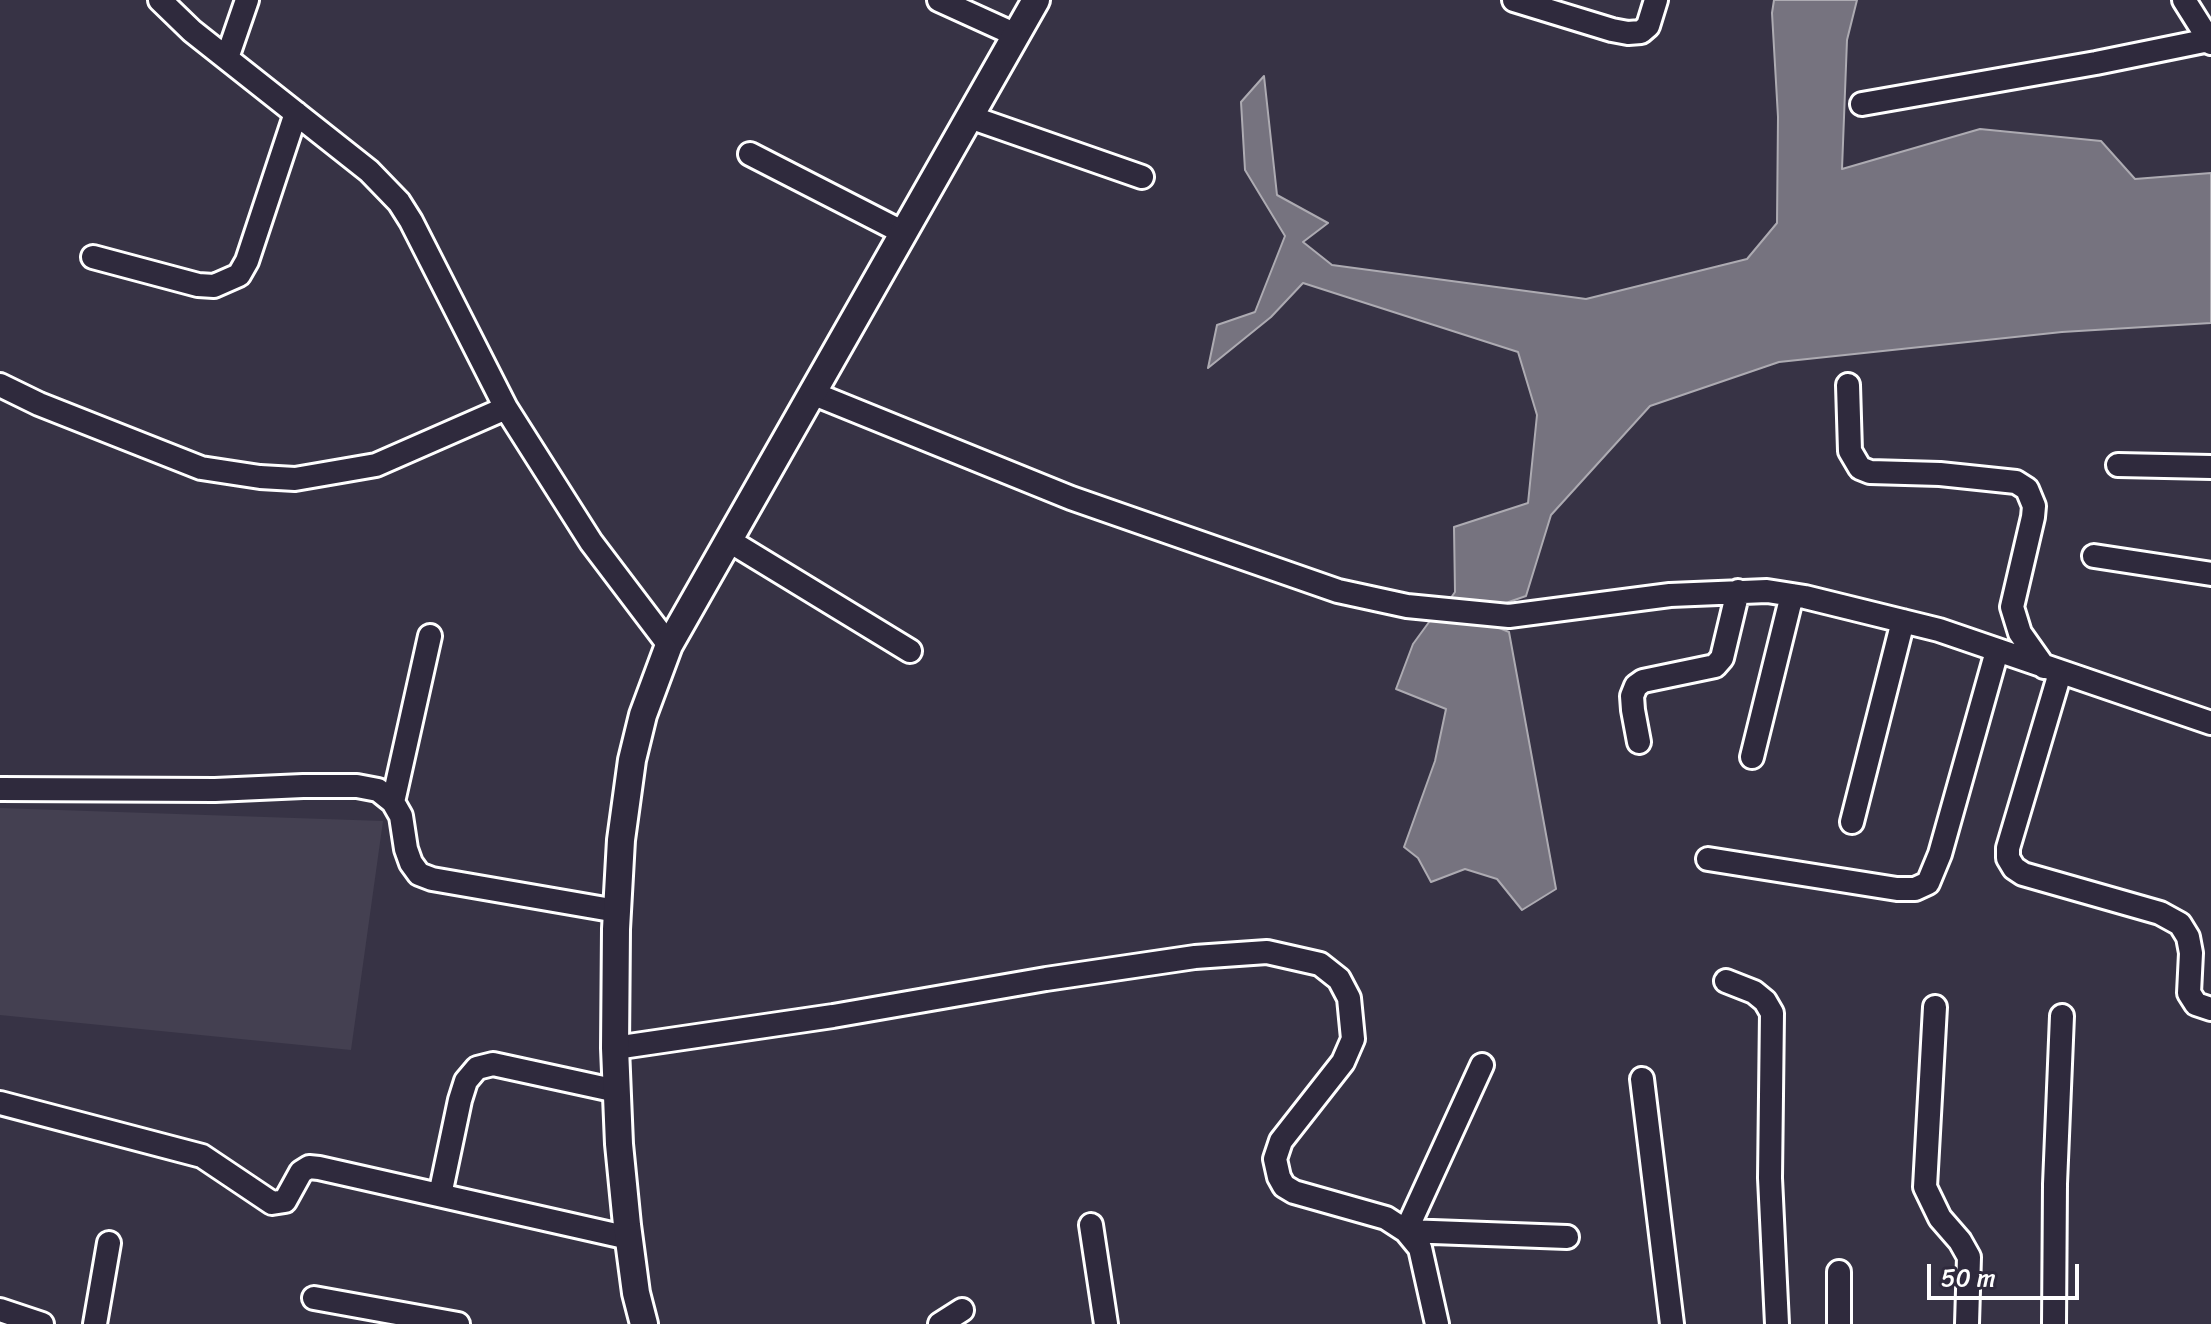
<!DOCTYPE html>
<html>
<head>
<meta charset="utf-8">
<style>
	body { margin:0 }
	#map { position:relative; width:2211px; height:1324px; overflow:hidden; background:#373345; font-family:Sriracha,sans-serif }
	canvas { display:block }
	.scale { position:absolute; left:1927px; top:1264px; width:152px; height:36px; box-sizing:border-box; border:4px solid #fff; border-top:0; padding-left:10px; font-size:24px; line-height:28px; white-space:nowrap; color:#fff; -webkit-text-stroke:6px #2f2a3d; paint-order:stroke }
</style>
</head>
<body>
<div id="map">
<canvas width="2211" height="1324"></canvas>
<div class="scale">50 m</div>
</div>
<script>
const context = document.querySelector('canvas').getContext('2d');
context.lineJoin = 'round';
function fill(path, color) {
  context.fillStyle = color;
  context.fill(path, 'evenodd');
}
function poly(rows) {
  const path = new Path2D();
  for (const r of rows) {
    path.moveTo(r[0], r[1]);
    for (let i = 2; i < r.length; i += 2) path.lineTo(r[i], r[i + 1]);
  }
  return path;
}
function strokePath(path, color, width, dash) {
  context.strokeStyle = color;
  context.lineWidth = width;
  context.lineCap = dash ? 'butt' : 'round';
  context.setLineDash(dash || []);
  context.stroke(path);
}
const built = poly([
	[0,808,383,821,351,1050,0,1015]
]);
const water = poly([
	[1774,0,1857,0,1847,40,1842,169,1980,129,2101,141,2135,179,2211,173,2211,323,2062,332,1779,362,1650,406,1551,515,1526,596,1500,605,1448,602,1455,592,1454,527,1528,503,1537,415,1518,352,1303,283,1271,317,1208,368,1217,325,1255,312,1285,236,1245,170,1241,102,1264,76,1277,195,1328,223,1303,242,1332,265,1586,299,1747,259,1777,223,1778,117,1772,13,1774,0],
	[1432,618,1492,625,1509,632,1556,889,1522,910,1497,879,1465,869,1431,882,1418,858,1404,847,1435,761,1446,709,1396,689,1413,644,1432,618]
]);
const minor = poly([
	[160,0,192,31,369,171,399,202,411,221,506,408,591,542,669,645],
	[939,0,1016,35],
	[1514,0,1612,30,1628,33,1641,32,1648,26,1656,0],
	[2184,0,2211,43],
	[227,58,247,0],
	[1862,104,2096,63,2209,40],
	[970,117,1142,177],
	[750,154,904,233],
	[93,257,198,285,214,286,239,275,247,261,296,113],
	[0,385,39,404,201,468,260,477,295,479,376,465,506,408],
	[1848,385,1850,451,1860,468,1870,472,1940,474,2016,482,2027,489,2034,506,2033,517,2012,607,2020,633,2044,667],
	[812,393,1071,498,1338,591,1407,606,1509,616,1670,595,1767,591,1805,597,1939,630,2211,723],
	[2118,465,2211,467],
	[728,540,910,651],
	[2094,556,2211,574],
	[2060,673,2008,848,2008,858,2014,868,2023,874,2160,913,2180,924,2188,937,2191,953,2189,993,2196,1004,2211,1009],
	[1639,742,1633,710,1632,696,1636,686,1643,681,1715,666,1722,658,1738,591],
	[1752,757,1792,595],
	[0,789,215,790,303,786,357,786,378,790,393,802,401,816,406,849,411,863,419,874,432,879,617,911],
	[393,802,430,636],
	[1852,822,1903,621],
	[1708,859,1897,889,1915,889,1928,883,1940,854,1997,651],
	[1726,981,1754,992,1765,1001,1772,1013,1770,1178,1777,1324],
	[1935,1007,1925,1187,1940,1218,1960,1241,1969,1257,1967,1324],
	[615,1048,833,1016,1046,979,1195,957,1267,952,1320,964,1339,979,1349,998,1353,1039,1343,1062,1281,1141,1275,1159,1279,1177,1284,1186,1294,1192,1386,1218,1406,1231,1420,1248,1437,1324],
	[1482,1065,1406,1231,1567,1237],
	[1642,1079,1672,1324],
	[0,1103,202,1156,272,1203,285,1201,301,1172,309,1167,319,1168,629,1238],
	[440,1195,460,1100,466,1081,477,1068,493,1064,617,1091],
	[1091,1225,1106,1324],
	[1839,1272,1839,1324],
	[314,1298,458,1324],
	[0,1310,42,1324],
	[95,1324,109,1243],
	[940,1324,962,1310],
	[2054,1324,2055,1184,2062,1016]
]);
const tertiary = poly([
	[644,1324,636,1293,627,1225,619,1144,615,1048,616,929,621,840,632,760,643,715,669,645,1036,0]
]);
fill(built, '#444051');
fill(water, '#76737f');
strokePath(water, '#adabb2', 2);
strokePath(minor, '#fff', 28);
strokePath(tertiary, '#fff', 32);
strokePath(minor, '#2f2a3d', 22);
strokePath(tertiary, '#2f2a3d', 26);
</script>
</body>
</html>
